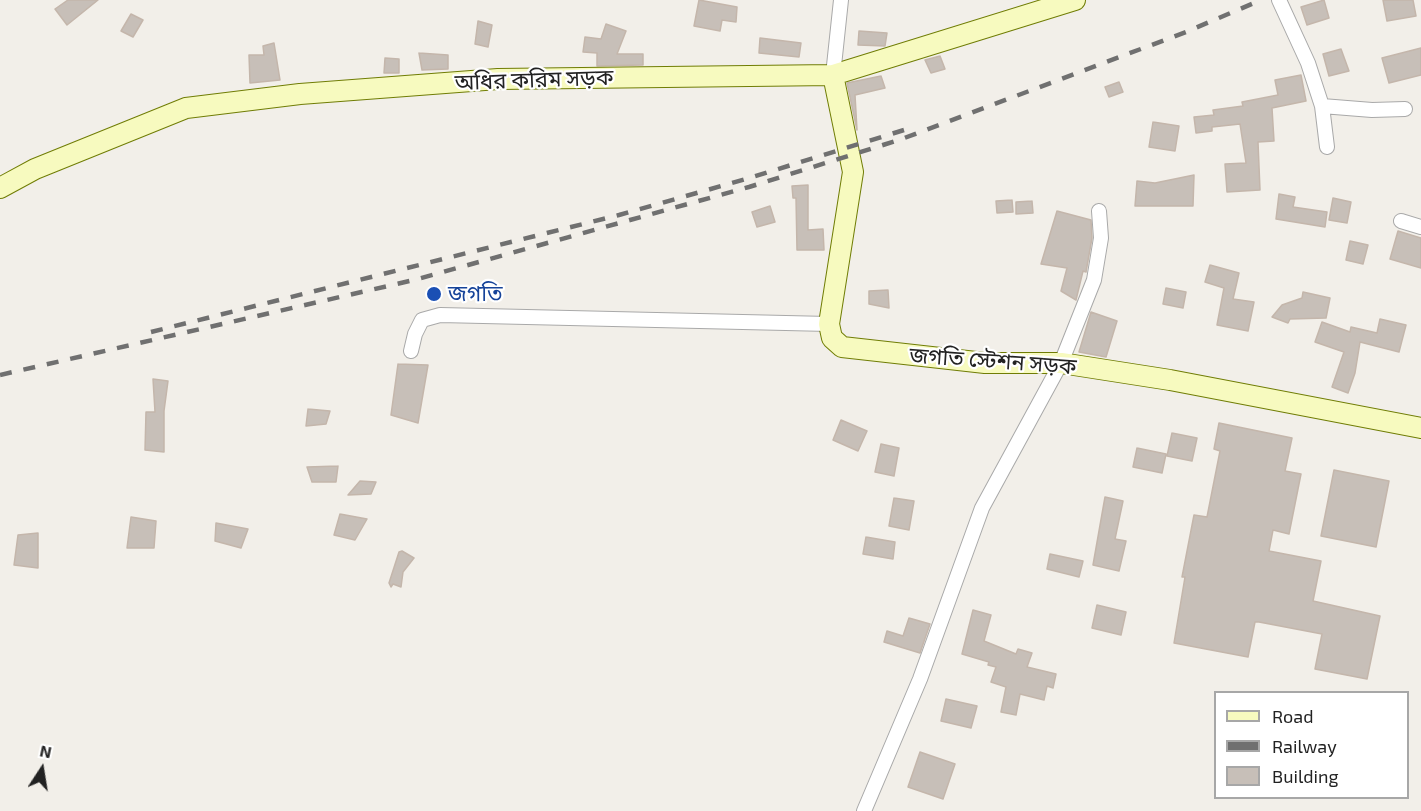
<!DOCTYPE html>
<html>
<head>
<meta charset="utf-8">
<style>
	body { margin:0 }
	#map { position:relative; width:1421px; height:811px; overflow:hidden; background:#f2efe9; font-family:"Exo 2",sans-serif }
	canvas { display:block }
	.legend { position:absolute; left:1214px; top:691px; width:195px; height:108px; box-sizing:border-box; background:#fff; border:2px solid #a7a7a7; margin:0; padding:8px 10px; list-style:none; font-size:18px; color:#222 }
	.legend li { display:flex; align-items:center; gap:12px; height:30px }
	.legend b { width:30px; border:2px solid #a7a7a7 }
	.north { position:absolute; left:12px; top:739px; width:60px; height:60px; -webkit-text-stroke:4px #fff; paint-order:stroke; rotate:12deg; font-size:16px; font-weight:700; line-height:24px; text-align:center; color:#222 }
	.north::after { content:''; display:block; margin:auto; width:21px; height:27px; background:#222; clip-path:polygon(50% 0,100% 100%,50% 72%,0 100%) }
</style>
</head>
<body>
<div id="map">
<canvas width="1421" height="811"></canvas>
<ul class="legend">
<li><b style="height:8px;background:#f7fabf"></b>Road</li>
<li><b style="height:8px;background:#707070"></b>Railway</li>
<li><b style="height:16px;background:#c7bfb8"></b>Building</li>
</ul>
<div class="north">N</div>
</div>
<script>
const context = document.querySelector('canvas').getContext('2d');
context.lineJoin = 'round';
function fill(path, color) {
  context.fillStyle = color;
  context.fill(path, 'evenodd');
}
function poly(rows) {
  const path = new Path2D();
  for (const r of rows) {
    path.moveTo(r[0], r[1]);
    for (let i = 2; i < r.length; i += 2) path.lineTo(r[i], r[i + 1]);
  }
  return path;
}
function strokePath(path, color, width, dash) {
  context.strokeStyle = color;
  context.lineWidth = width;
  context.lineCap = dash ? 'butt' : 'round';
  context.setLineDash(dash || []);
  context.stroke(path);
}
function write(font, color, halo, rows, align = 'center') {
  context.font = font + ' "Exo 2","Noto Sans Bengali",sans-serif';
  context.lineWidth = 4.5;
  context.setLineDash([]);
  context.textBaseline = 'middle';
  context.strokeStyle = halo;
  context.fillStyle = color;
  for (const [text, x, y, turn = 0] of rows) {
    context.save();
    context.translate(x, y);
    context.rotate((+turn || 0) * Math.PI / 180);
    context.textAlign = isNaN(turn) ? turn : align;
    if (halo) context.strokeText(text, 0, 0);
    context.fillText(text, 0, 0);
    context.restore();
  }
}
const building = poly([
	[68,0,98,0,67,25,55,9,68,0],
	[699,0,737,7,736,22,722,20,720,31,694,26,699,0],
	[1324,0,1329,18,1307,25,1301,7,1324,0],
	[1383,0,1413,0,1416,16,1387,21,1383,0],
	[131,14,143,20,133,37,121,31,131,14],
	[478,21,492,25,488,47,475,44,478,21],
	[606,24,626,31,617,54,643,54,643,65,597,66,597,53,583,52,585,37,601,39,606,24],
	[859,31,887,33,885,46,858,45,859,31],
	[760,38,801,43,799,57,759,53,760,38],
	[274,43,280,80,250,83,249,55,264,55,263,46,274,43],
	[1421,48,1421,75,1389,83,1382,58,1421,48],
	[1341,49,1349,71,1329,76,1323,54,1341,49],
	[419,53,448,55,448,69,422,70,419,53],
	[940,56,945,69,931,73,925,60,940,56],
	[385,58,399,59,399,73,384,73,385,58],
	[1301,75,1306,101,1272,108,1274,141,1258,142,1260,190,1227,192,1225,164,1246,163,1240,124,1212,127,1212,131,1196,133,1194,117,1214,115,1213,110,1243,106,1242,102,1278,95,1275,80,1301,75],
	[881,76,885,88,855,95,857,130,847,83,881,76],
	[1119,82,1123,92,1109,97,1105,87,1119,82],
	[1153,122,1179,126,1175,151,1149,147,1153,122],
	[1194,175,1193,206,1135,206,1137,181,1155,183,1194,175],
	[808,185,808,230,823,229,824,250,797,250,796,198,793,198,792,186,808,185],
	[1279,194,1295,197,1293,207,1327,212,1325,227,1276,219,1279,194],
	[1333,198,1351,202,1347,223,1329,220,1333,198],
	[1012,200,1013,212,997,213,996,201,1012,200],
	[1032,201,1033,213,1016,214,1016,202,1032,201],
	[770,206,775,222,757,227,752,212,770,206],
	[1057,211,1091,220,1092,238,1086,272,1083,271,1076,300,1061,291,1067,268,1041,264,1057,211],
	[1398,231,1421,238,1421,268,1390,259,1398,231],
	[1350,241,1368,245,1363,264,1346,260,1350,241],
	[1210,265,1239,273,1233,299,1254,302,1248,331,1217,325,1224,288,1205,282,1210,265],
	[1166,288,1186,292,1183,308,1163,304,1166,288],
	[888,290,889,308,869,304,869,291,888,290],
	[1303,292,1330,298,1326,318,1290,319,1288,323,1272,317,1282,305,1302,298,1303,292],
	[1091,312,1117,321,1106,357,1079,352,1091,312],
	[1380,319,1406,325,1399,352,1360,342,1355,373,1348,393,1332,387,1344,352,1315,342,1322,322,1350,332,1351,327,1377,333,1380,319],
	[398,364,428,365,418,423,391,415,398,364],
	[153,379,168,381,164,411,164,452,145,450,146,412,155,412,153,379],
	[308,409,330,411,326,424,306,426,308,409],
	[841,420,867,431,858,451,833,440,841,420],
	[1219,423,1292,438,1285,471,1301,474,1289,534,1273,530,1269,551,1321,561,1313,601,1380,616,1367,679,1315,669,1322,634,1259,622,1255,622,1248,657,1174,643,1185,577,1182,577,1194,515,1207,517,1220,451,1214,449,1219,423],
	[1172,433,1197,438,1192,461,1167,456,1172,433],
	[881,444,899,448,894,476,875,472,881,444],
	[1137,448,1166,454,1162,473,1133,467,1137,448],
	[338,466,336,482,312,482,307,467,338,466],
	[1334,470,1389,481,1376,547,1321,536,1334,470],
	[360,481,376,482,371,494,348,495,360,481],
	[1105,497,1123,501,1115,539,1126,541,1119,571,1093,565,1105,497],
	[894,498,914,501,909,530,889,526,894,498],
	[340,514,367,519,355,540,334,535,340,514],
	[131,517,156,521,154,548,127,548,131,517],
	[216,523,248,529,241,548,215,541,216,523],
	[38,533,38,568,14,565,18,535,38,533],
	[866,537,895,542,893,559,863,554,866,537],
	[402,551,414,558,403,572,401,587,393,584,391,587,389,583,399,552,402,551],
	[1050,554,1083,561,1079,577,1047,569,1050,554],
	[1097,605,1126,612,1121,635,1092,628,1097,605],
	[973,610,991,615,984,641,1016,654,1018,649,1032,653,1027,667,1056,674,1053,688,1047,686,1044,700,1020,694,1016,715,1001,712,1006,687,991,682,996,667,988,665,989,662,962,654,973,610],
	[909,618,930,624,920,653,884,642,887,631,903,636,909,618],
	[946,699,977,706,971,728,941,721,946,699],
	[920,752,955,764,943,799,908,787,920,752]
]);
const street = poly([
	[1279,0,1308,63,1322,106,1327,147],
	[833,75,841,0],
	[1322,106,1372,110,1405,109],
	[1401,221,1421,227],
	[411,351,415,334,422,320,440,315,829,324],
	[864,811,920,679,982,508,1061,363,1094,280,1101,238,1099,211]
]);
const secondary = poly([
	[833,75,853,172,829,324,832,338,842,347,985,363,1061,363,1170,380,1421,428],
	[0,188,35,169,186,108,300,94,498,79,833,75,1075,0]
]);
const rail = poly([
	[151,332,619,215,746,179,904,130],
	[0,375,414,280,749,187,899,140,1186,32,1261,0]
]);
const markers = [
	[434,294,8,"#1a4fb4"]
];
const streetNames = [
	["অধির করিম সড়ক",534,80,-2],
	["জগতি স্টেশন সড়ক",993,361,4]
];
const transitNames = [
	["জগতি",448,294]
];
fill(building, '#c7bfb8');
strokePath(building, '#c4b6ab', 1.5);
strokePath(street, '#a9a9a9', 16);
strokePath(secondary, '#707d05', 22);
strokePath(street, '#fff', 14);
strokePath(secondary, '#f7fabf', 20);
strokePath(rail, '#707070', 4.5, [12, 12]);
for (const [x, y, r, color] of markers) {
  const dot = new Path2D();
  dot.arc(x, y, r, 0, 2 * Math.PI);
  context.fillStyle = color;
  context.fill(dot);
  strokePath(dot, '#fff', 2);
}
write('22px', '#222', '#fff', streetNames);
write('22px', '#164399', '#fff', transitNames, 'left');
</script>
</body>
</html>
